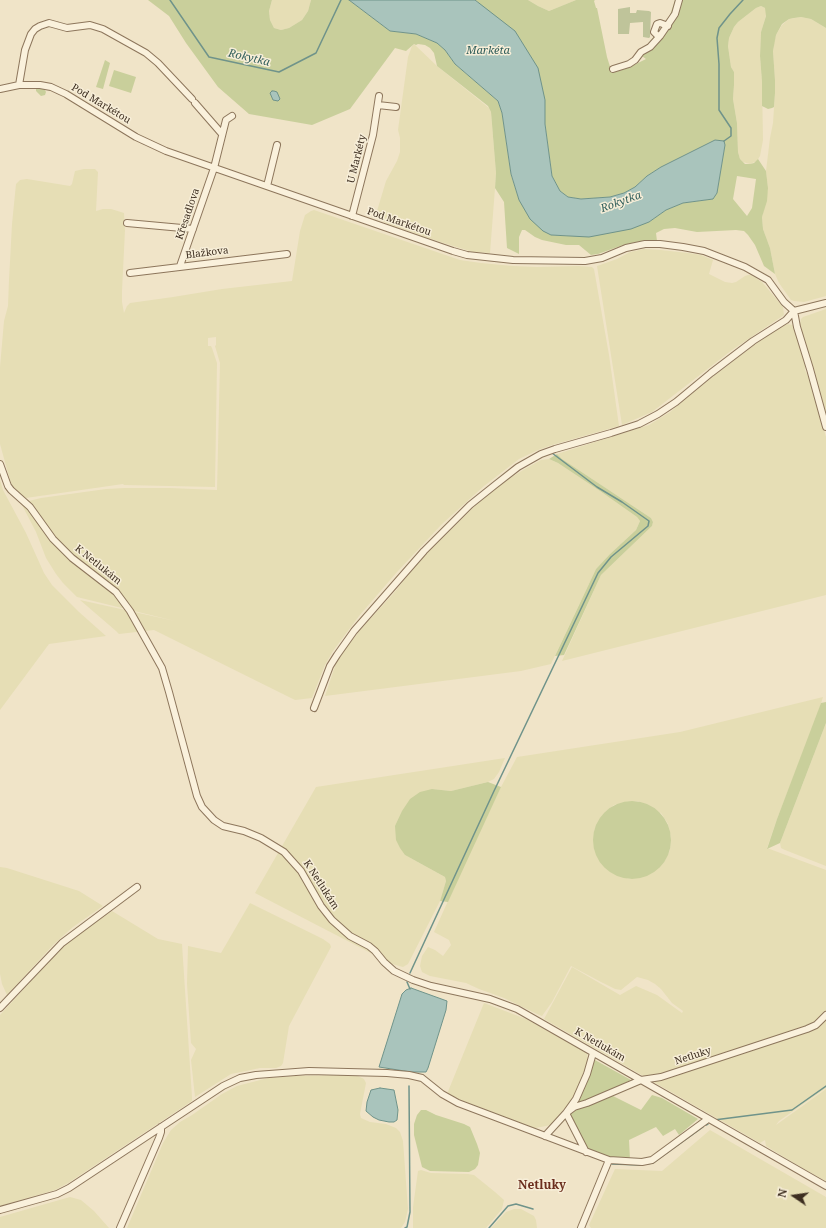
<!DOCTYPE html>
<html>
<head>
<meta charset="utf-8">
<style>
	body { margin:0 }
	#map { position:relative; width:826px; height:1228px; overflow:hidden; background:#f0e4c8; font-family:"Noto Serif",serif }
	canvas { display:block }
	.north { position:absolute; left:774px; top:1176px; width:40px; height:40px; -webkit-text-stroke:3px #f7eed8; paint-order:stroke; rotate:283deg; font-size:11px; font-weight:700; line-height:16px; text-align:center; color:#3d2e20 }
	.north::after { content:''; display:block; margin:auto; width:14px; height:18px; background:#3d2e20; clip-path:polygon(50% 0,100% 100%,50% 72%,0 100%) }
</style>
</head>
<body>
<div id="map">
<canvas width="826" height="1228"></canvas>
<div class="north">N</div>
</div>
<script>
const context = document.querySelector('canvas').getContext('2d');
context.lineJoin = 'round';
function fill(path, color) {
  context.fillStyle = color;
  context.fill(path, 'evenodd');
}
function poly(rows) {
  const path = new Path2D();
  for (const r of rows) {
    if (r.length === 3) {
      path.moveTo(r[0] + r[2], r[1]);
      path.arc(r[0], r[1], r[2], 0, 2 * Math.PI);
      continue;
    }
    path.moveTo(r[0], r[1]);
    for (let i = 2; i < r.length; i += 2) path.lineTo(r[i], r[i + 1]);
  }
  return path;
}
function strokePath(path, color, width, dash) {
  context.strokeStyle = color;
  context.lineWidth = width;
  context.lineCap = dash ? 'butt' : 'round';
  context.setLineDash(dash || []);
  context.stroke(path);
}
function write(font, color, halo, rows, align = 'center') {
  context.font = font + ' "Noto Serif",serif';
  context.lineWidth = 3;
  context.setLineDash([]);
  context.textBaseline = 'middle';
  context.strokeStyle = halo;
  context.fillStyle = color;
  for (const [text, x, y, turn = 0] of rows) {
    context.save();
    context.translate(x, y);
    context.rotate((+turn || 0) * Math.PI / 180);
    context.textAlign = isNaN(turn) ? turn : align;
    if (halo) context.strokeText(text, 0, 0);
    context.fillText(text, 0, 0);
    context.restore();
  }
}
const farmland = poly([
	[272,0,311,0,308,11,302,20,289,28,281,30,274,28,270,20,269,11],
	[528,0,576,0,549,11,538,6],
	[761,6,765,8,767,12,761,32,760,56,762,82,763,140,760,156,757,161,750,164,743,162,740,159,738,152,737,123,733,99,734,85,734,72,731,67,728,46,729,38,734,27,738,22,756,8],
	[801,17,811,19,826,28,826,296,804,302,794,301,791,300,779,283,775,274,770,248,763,229,762,217,768,188,766,171,770,138,773,123,775,93,775,80,773,51,774,43,776,35,782,25,789,19],
	[414,44,437,66,489,108,491,112,496,173,495,188,490,253,473,252,440,242,386,223,380,219,378,215,377,211,386,181,397,161,400,152,400,138,398,130,408,57,412,46],
	[84,169,95,169,98,172,96,211,103,209,111,209,124,213,125,230,122,291,122,302,124,313,127,306,130,303,173,297,222,289,292,281,300,231,305,215,311,211,314,210,460,260,481,263,513,266,537,267,578,266,592,267,594,269,609,355,619,426,552,445,538,450,519,459,484,486,442,524,397,572,359,616,333,651,325,665,312,698,295,700,154,630,119,634,116,631,80,600,175,621,77,597,63,583,56,574,46,558,36,532,21,503,41,498,106,489,125,488,170,488,217,490,220,363,215,346,216,345,216,337,208,338,208,346,211,346,212,348,217,363,215,487,124,485,123,484,19,499,16,495,12,486,8,473,0,444,0,367,4,321,8,306,9,280,12,224,16,184,20,180,27,179,70,186,72,184,75,171],
	[644,249,661,250,688,253,701,255,713,260,709,274,725,282,732,283,736,282,745,276,748,275,751,275,762,282,783,307,784,315,732,350,652,412,622,425,597,266,617,259,630,252],
	[826,309,826,419,814,369,805,344,800,324,801,319,803,317],
	[787,324,793,325,805,362,805,370,809,378,826,437,826,595,562,661,601,575,652,526,653,522,651,518,562,459,557,454,649,425,670,412,710,379,769,334],
	[549,459,558,463,600,491,637,517,640,521,636,530,610,554,596,569,551,664,521,671,325,696,336,663,343,652,361,629,393,594,422,558,475,506,504,482,523,470,541,460],
	[0,480,3,490,26,533,44,573,52,585,79,612,106,636,49,644,0,710],
	[823,697,815,722,777,819,767,848,826,870,826,1088,779,1121,776,1125,826,1089,826,1181,802,1168,766,1146,765,1140,760,1143,544,1019,572,967,620,995,636,986,657,995,682,1013,683,1011,672,1003,661,989,655,984,648,980,637,977,621,990,615,989,601,982,571,966,552,1002,542,1016,537,1014,504,998,479,989,466,983,430,976,422,972,420,966,422,956,428,947,435,950,443,956,451,945,449,940,434,932,475,841,501,787,517,757,680,732],
	[638,801,661,813,668,824,671,837,670,850,664,862,643,877,630,879,619,876,609,871,594,831,599,821,605,812,614,805,625,802],
	[826,723,826,866,785,850,781,848,780,843],
	[505,758,499,772,494,779,488,782,451,791,432,789,405,855,445,877,446,881,440,901,408,964,403,967,392,964,255,893,316,787],
	[0,867,7,868,79,891,103,906,73,927,54,944,7,995,2,984,0,974],
	[250,903,323,939,330,944,331,947,289,1026,283,1063,281,1066,276,1068,260,1068,246,1071,231,1074,195,1097,191,1060,196,1049,191,1043,187,984,188,946,221,953],
	[112,911,158,939,182,944,192,1097,192,1101,68,1183,55,1190,0,1206,0,1015,67,942],
	[484,1003,526,1019,587,1053,588,1063,583,1079,572,1100,551,1125,530,1129,447,1094],
	[341,1075,358,1076,364,1079,366,1083,360,1114,361,1118,370,1122,386,1124,396,1128,400,1132,403,1141,408,1209,405,1222,401,1228,127,1228,163,1143,171,1130,180,1122,192,1115,222,1094,237,1086,268,1078,294,1076],
	[710,1130,826,1197,826,1228,591,1228,589,1225,615,1169,662,1171],
	[421,1170,431,1173,468,1174,474,1175,495,1192,504,1200,502,1209,486,1228,413,1228,413,1207,418,1171],
	[70,1197,81,1200,94,1211,109,1228,0,1228,0,1217],
	[514,1209,521,1209,534,1216,536,1220,537,1228,491,1228,506,1212]
]);
const green = poly([
	[148,0,272,0,269,11,270,20,274,28,281,30,289,28,302,20,308,11,311,0,349,0,390,31,416,34,437,43,445,50,455,64,498,101,502,113,511,175,519,200,551,235,570,236,649,222,666,210,683,203,713,199,717,193,725,145,724,141,715,140,661,167,647,176,635,187,624,193,610,197,581,199,568,197,560,191,552,176,545,124,545,100,478,2,475,0,528,0,538,6,549,11,576,0,595,0,594,1,596,8,597,8,607,57,612,73,628,68,646,59,639,54,658,32,670,15,675,0,826,0,826,28,811,19,801,17,794,18,789,19,782,24,776,35,773,51,775,80,775,93,774,107,772,108,768,109,762,106,762,82,760,56,761,32,766,16,765,8,761,6,756,8,738,22,734,27,729,38,728,46,731,67,734,72,734,85,733,99,737,123,738,152,740,159,745,164,750,164,754,163,758,159,766,171,768,188,767,201,762,217,763,229,770,248,775,274,764,266,755,245,748,235,744,231,736,230,697,232,675,228,664,229,656,233,657,241,646,240,623,245,598,254,591,255,579,245,566,245,542,240,535,237,525,230,522,230,519,237,519,254,507,248,504,202,495,188,496,173,491,112,488,106,437,66,434,53,430,48,425,45,418,44,416,45,414,44,406,51,395,48,350,109,312,125,249,114,218,87,186,43,169,16],
	[737,176,756,179,752,208,747,216,733,199],
	[105,60,110,63,103,89,96,87],
	[114,70,136,77,131,93,109,86],
	[39,87,44,88,46,92,45,95,41,96,36,91,36,89],
	[557,454,562,459,651,518,653,522,652,526,601,575,564,655,555,656,596,569,610,554,636,530,640,521,637,517,600,491,558,463,549,459],
	[826,702,826,723,780,843,767,849,777,819,821,703],
	[488,782,501,787,448,902,440,901,446,881,445,877,405,855,400,848,396,840,395,826,402,811,410,799,420,792,432,789,451,791],
	[632,840,39],
	[595,1060,631,1080,606,1092,578,1104],
	[652,1095,662,1098,698,1119,679,1135,675,1129,663,1136,656,1127,629,1140,630,1160,607,1158,592,1151,587,1148,570,1117,572,1110,613,1096,641,1110],
	[421,1110,426,1110,436,1115,464,1124,470,1127,477,1144,480,1153,478,1165,475,1169,469,1172,430,1171,422,1167,414,1135,414,1124,417,1115]
]);
const cemetery = poly([
	[630,7,630,13,636,13,637,10,649,11,651,12,650,37,649,38,643,37,643,22,630,23,629,34,618,34,618,9]
]);
const water = poly([
	[349,0,475,0,515,31,538,68,545,100,545,124,552,176,560,191,568,197,581,199,610,197,624,193,635,187,647,176,661,167,715,140,724,141,725,145,717,193,713,199,683,203,666,210,649,222,631,229,589,237,551,235,543,231,530,219,519,200,511,174,502,113,498,101,455,64,445,50,437,43,416,34,390,31,349,0],
	[272,91,274,91,277,92,280,99,278,101,273,100,270,93,272,91],
	[411,988,447,1001,446,1010,428,1068,426,1072,411,1072,379,1067,402,994,406,990,411,988],
	[380,1088,394,1090,398,1110,397,1120,394,1122,389,1122,379,1120,373,1117,366,1111,367,1102,371,1090,380,1088]
]);
const stream = poly([
	[170,0,209,57,279,72,316,53,341,0],
	[724,141,731,136,731,128,719,110,719,64,717,38,719,28,730,14,743,0],
	[410,973,494,791,598,573,611,557,648,526,649,521,622,502,597,487,552,453],
	[407,982,410,989],
	[714,1120,792,1110,826,1086],
	[706,1125,708,1124],
	[612,1164,641,1165],
	[645,1164,653,1163,703,1127],
	[405,1228,407,1227,410,1212,409,1086],
	[489,1228,508,1206,516,1204,533,1209]
]);
const minor = poly([
	[660,36,657,35,654,32,657,24,660,23,668,26],
	[613,69,629,64,635,60,641,52,650,47,660,36,675,14,679,0],
	[19,85,25,50,31,34,35,29,40,26,49,23,67,28,90,25,103,29,146,53,158,63,192,99],
	[0,89,19,85,40,85,51,87,66,94,136,137,166,151,453,251,467,255,513,260,585,261,602,258,626,248,645,244,660,244,683,247,704,251,745,267,768,280,784,302,794,311],
	[195,103,222,134],
	[378,105,396,107],
	[267,186,277,145],
	[352,216,373,135,379,96],
	[127,223,193,229],
	[180,266,214,168,226,120,232,116],
	[130,273,287,254],
	[794,311,797,327,810,369,826,427],
	[794,311,826,303],
	[0,464,8,486,11,490,30,507,53,539,72,558,116,592,130,611,162,668,169,692,197,796,202,807,214,820,223,826,244,831,261,838,284,852,301,871,321,906,332,920,350,936,369,946,375,951,384,962,394,971,413,980,431,986,490,999,517,1009,826,1186],
	[314,708,330,666,337,655,354,631,424,551,470,505,495,485,518,467,541,454,555,449,611,433,639,424,658,414,676,402,711,373,753,341,786,320,794,311],
	[0,1008,62,943,137,887],
	[545,1136,566,1113,574,1107,587,1103,641,1080,661,1077,807,1029,816,1025,826,1015],
	[586,1152,566,1113,576,1099,587,1074,593,1053],
	[0,1210,57,1194,69,1188,223,1086,240,1078,256,1075,309,1071,387,1073,409,1075,422,1078,442,1094,458,1103,609,1160,642,1162,652,1160,708,1119],
	[120,1228,159,1138,161,1132,161,1127],
	[581,1228,609,1160]
]);
const streetNames = [
	["Pod Markétou",101,104,31],
	["U Markéty",357,159,-76],
	["Křesadlova",188,214,-71],
	["Pod Markétou",399,222,19],
	["Blažkova",207,253,-7],
	["K Netlukám",98,565,39],
	["K Netlukám",321,885,57],
	["K Netlukám",600,1045,30],
	["Netluky",693,1056,-18]
];
const waterNames = [
	["Markéta",488,51],
	["Rokytka",249,58,13],
	["Rokytka",621,202,-20]
];
const quarterNames = [
	["Netluky",542,1186]
];
fill(farmland, '#e6deb5');
fill(green, '#c9cf9b');
fill(cemetery, '#bfc49a');
fill(water, '#a9c4bc');
strokePath(water, '#6f938a', 1);
strokePath(stream, '#6f938a', 1.5);
strokePath(minor, '#8d765c', 8);
strokePath(minor, '#faf1dc', 6);
write('10px', '#3d2e20', '#f7eed8', streetNames);
write('italic 11px', '#2f5d5a', '#f7eed8', waterNames);
write('bold 12px', '#6b2e1e', '#f7eed8', quarterNames);
</script>
</body>
</html>
